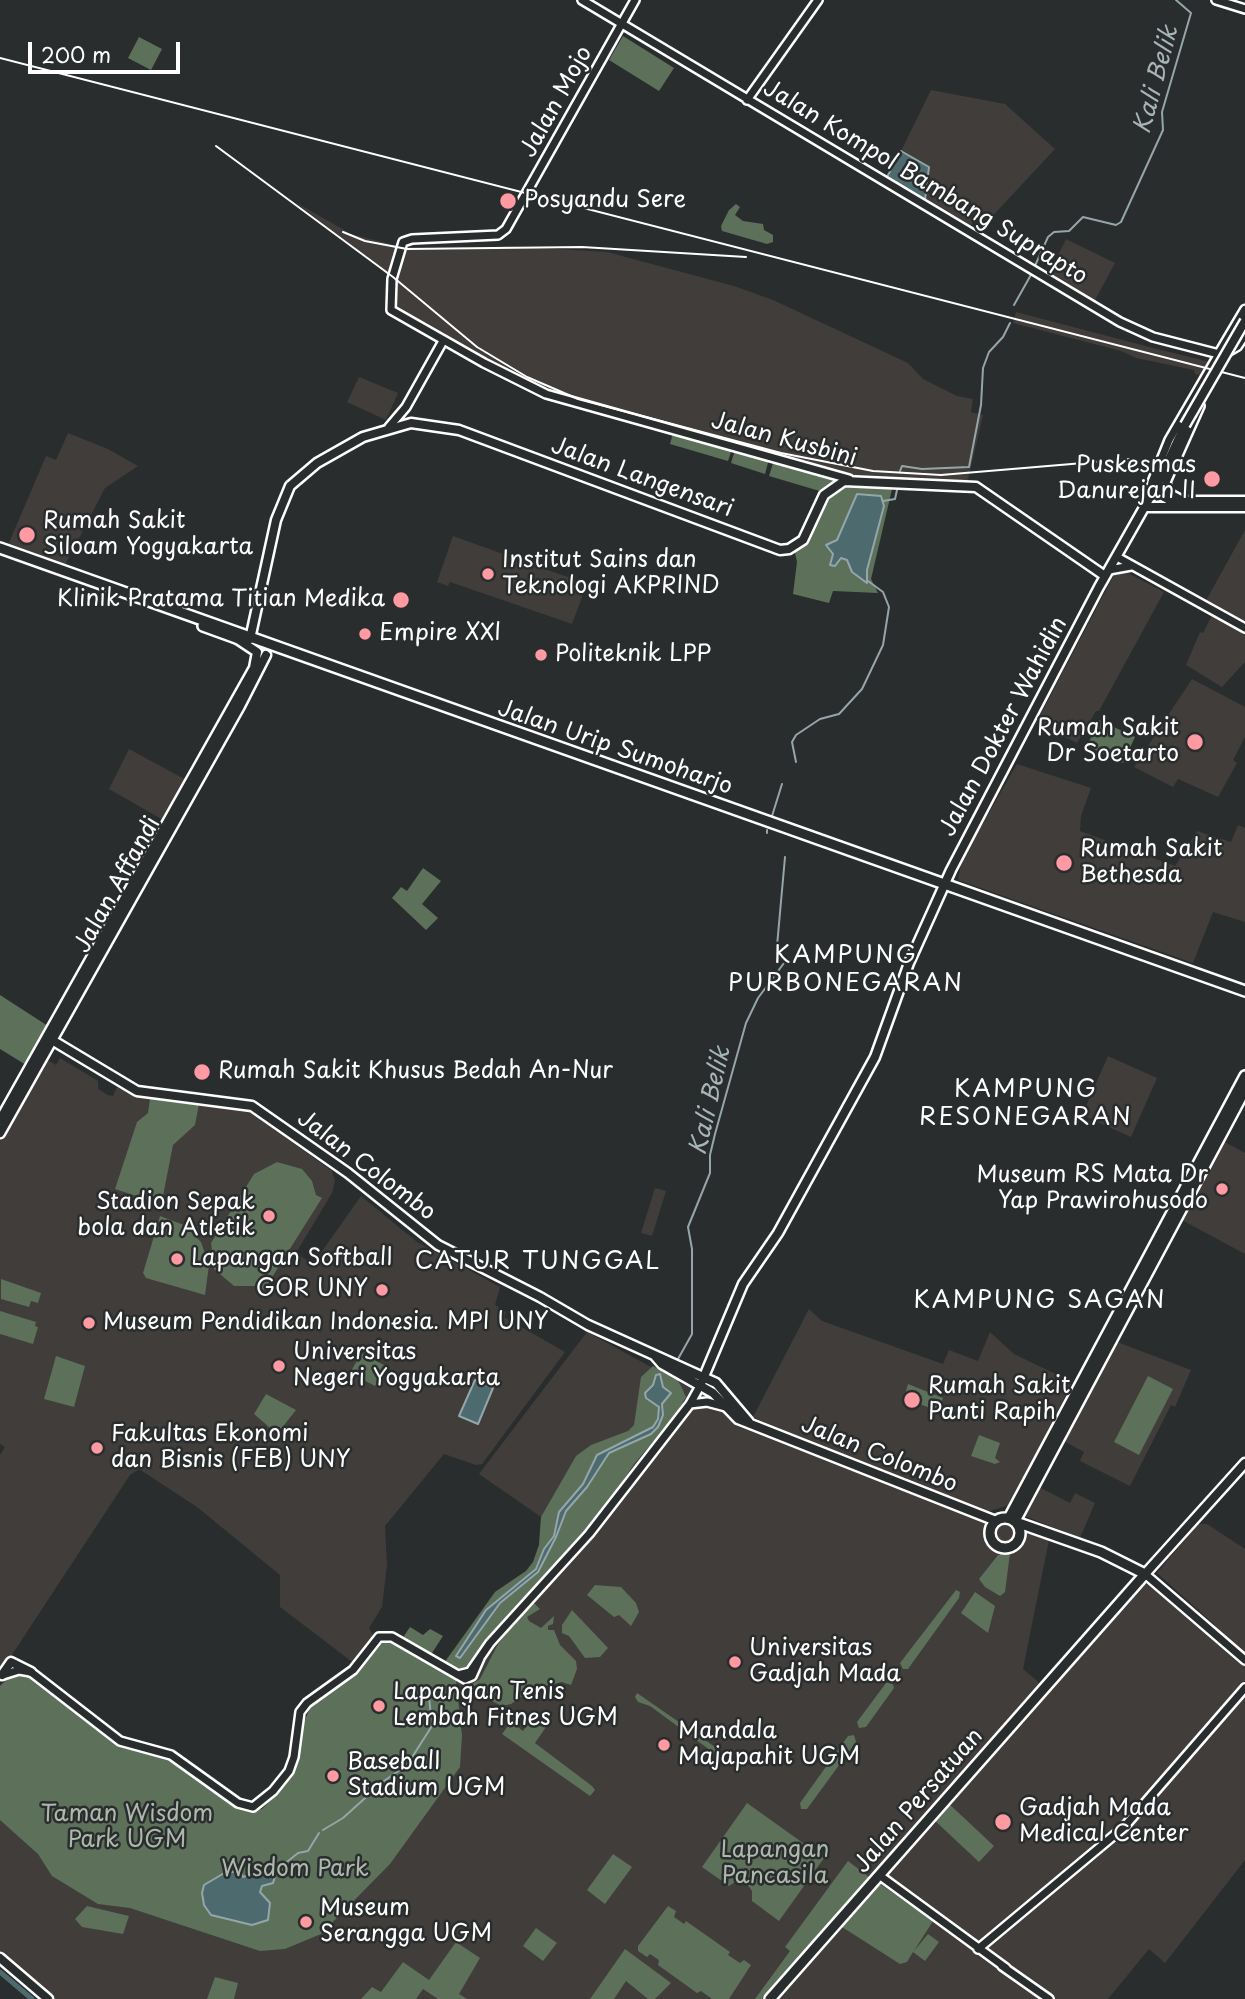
<!DOCTYPE html>
<html>
<head>
<meta charset="utf-8">
<style>
	body { margin:0 }
	#map { position:relative; width:1245px; height:1999px; overflow:hidden; background:#2a2d2e; font-family:"Playpen Sans",sans-serif }
	canvas { display:block }
	.scale { position:absolute; left:28px; top:42px; width:152px; height:32px; box-sizing:border-box; border:4px solid #fff; border-top:0; padding-left:9px; font-size:21px; line-height:24px; white-space:nowrap; color:#fff; -webkit-text-stroke:5px #2a2d2e; paint-order:stroke }
</style>
</head>
<body>
<div id="map">
<canvas width="1245" height="1999"></canvas>
<div class="scale">200 m</div>
</div>
<script>
const context = document.querySelector('canvas').getContext('2d');
context.lineJoin = 'round';
function fill(path, color) {
  context.fillStyle = color;
  context.fill(path, 'evenodd');
}
function poly(rows) {
  const path = new Path2D();
  for (const r of rows) {
    if (r.length === 3) {
      path.moveTo(r[0] + r[2], r[1]);
      path.arc(r[0], r[1], r[2], 0, 2 * Math.PI);
      continue;
    }
    path.moveTo(r[0], r[1]);
    for (let i = 2; i < r.length; i += 2) path.lineTo(r[i], r[i + 1]);
  }
  return path;
}
function strokePath(path, color, width, dash) {
  context.strokeStyle = color;
  context.lineWidth = width;
  context.lineCap = dash ? 'butt' : 'round';
  context.setLineDash(dash || []);
  context.stroke(path);
}
function write(font, color, halo, rows, align = 'center') {
  context.font = font + ' "Playpen Sans",sans-serif';
  context.lineWidth = 5;
  context.setLineDash([]);
  context.textBaseline = 'middle';
  context.strokeStyle = halo;
  context.fillStyle = color;
  for (const [text, x, y, turn = 0] of rows) {
    context.save();
    context.translate(x, y);
    context.rotate((+turn || 0) * Math.PI / 180);
    context.textAlign = isNaN(turn) ? turn : align;
    if (halo) context.strokeText(text, 0, 0);
    context.fillText(text, 0, 0);
    context.restore();
  }
}
const built = poly([
	[931,90,1005,104,1055,149,986,223,973,222,970,227,925,200,929,167,901,151],
	[295,202,351,234,398,246,390,276],
	[1066,239,1115,263,1094,302,1048,276],
	[506,246,607,252,734,286,773,300,908,363,923,379,957,396,973,399,971,412,983,415,967,484,850,477,570,399,487,364,394,306,394,284,403,247,453,250],
	[1016,312,1157,349,1210,362,1203,376,1195,374,1194,370,1136,358,1121,351,1013,323],
	[359,377,398,393,386,420,347,402],
	[68,433,108,449,138,466,105,488,65,565,8,545,46,456,56,460],
	[1245,530,1245,628,1203,606],
	[453,536,587,584,572,624,450,582,448,586,437,582],
	[1116,571,1124,571,1164,592,1099,711,1096,711,1077,743,1036,723],
	[1212,615,1245,632,1245,662,1222,687,1186,665,1200,632,1203,633],
	[1192,679,1245,707,1245,737,1233,760,1237,763,1218,797,1178,779,1173,787,1134,767],
	[129,749,188,781,165,821,109,789],
	[1017,764,1091,788,1081,816,1080,831,1175,866,1197,831,1231,842,1238,825,1245,828,1245,922,1213,912,1193,963,958,880,962,860],
	[1108,1056,1157,1078,1131,1137,1082,1115],
	[60,1058,98,1081,98,1089,108,1095,113,1096,117,1087,145,1098,245,1108,332,1171,335,1181,332,1193,296,1253,313,1264,361,1196,417,1242,500,1287,495,1305,506,1312,504,1317,565,1352,482,1464,476,1465,444,1454,385,1526,387,1565,382,1607,369,1628,373,1635,355,1664,280,1607,280,1575,197,1507,139,1469,130,1475,0,1673,0,1455,5,1447,0,1444,0,1141,46,1059,56,1065],
	[1223,1141,1245,1153,1245,1254,1180,1219],
	[655,1188,666,1191,652,1236,641,1233],
	[809,1309,822,1321,943,1364,949,1350,978,1361,990,1332,1014,1354,1072,1382,1012,1504,987,1512,896,1478,753,1417],
	[587,1332,708,1398,738,1426,997,1528,1008,1524,1049,1540,1023,1669,1049,1691,1144,1584,1153,1585,1208,1634,1215,1625,1157,1573,1198,1524,1207,1524,1245,1549,1245,1860,1165,1963,1149,1949,1108,1999,41,1999,0,1964,0,1685,13,1674,125,1747,167,1757,249,1812,266,1808,300,1766,305,1731,315,1703,358,1671,381,1642,390,1638,441,1668,495,1592,526,1571,533,1562,539,1545,541,1517,479,1474],
	[1112,1340,1191,1370,1175,1407,1171,1405,1130,1486,1080,1461,1084,1452,1060,1439],
	[1037,1486,1070,1503,1075,1493,1095,1503,1080,1538,1025,1516,1024,1512]
]);
const green = poly([
	[623,36,674,68,659,91,609,60],
	[139,37,162,49,151,70,128,58],
	[736,204,740,207,735,215,743,221,763,224,764,230,773,235,773,242,767,244,722,231,721,226,729,210],
	[673,433,732,449,728,461,670,444],
	[735,450,769,459,765,474,731,463],
	[774,460,838,478,823,492,769,476],
	[837,484,893,485,871,579,878,593,833,591,829,603,793,594,797,562,794,548,825,496],
	[1099,720,1135,737,1123,763,1087,746],
	[423,868,441,881,422,904,438,918,426,930,392,898,401,887,407,891],
	[0,995,48,1026,26,1065,0,1049],
	[150,1099,199,1104,195,1125,173,1145,163,1196,151,1201,115,1189,137,1122,148,1113],
	[277,1162,302,1169,312,1181,316,1195,322,1198,264,1290,257,1286,234,1286,214,1269,211,1243,254,1174],
	[160,1216,184,1225,201,1242,209,1265,205,1295,146,1278,143,1273],
	[1,1279,41,1293,38,1303,31,1301,29,1307,1,1299],
	[0,1311,36,1322,35,1326,38,1327,33,1344,0,1334],
	[361,1353,386,1366,375,1386,350,1373],
	[56,1356,85,1366,74,1407,44,1399],
	[653,1366,678,1380,686,1397,675,1416,634,1464,598,1519,564,1561,489,1638,469,1666,455,1671,462,1735,460,1767,390,1864,321,1934,285,1949,260,1951,130,1908,98,1904,52,1876,38,1854,0,1820,0,1686,16,1671,28,1674,125,1747,162,1755,231,1802,250,1812,262,1809,279,1792,294,1768,301,1729,310,1708,358,1671,386,1639,439,1670,495,1592,526,1571,533,1562,539,1545,541,1517,576,1456,591,1445,628,1431,634,1425,641,1377],
	[1148,1376,1173,1389,1139,1455,1114,1442],
	[908,1384,943,1398,938,1411,904,1398],
	[266,1394,296,1410,277,1434,254,1414],
	[979,1435,1000,1443,995,1458,1000,1462,995,1464,971,1456],
	[1010,1553,1005,1592,1000,1596,985,1587,979,1579,998,1555],
	[595,1585,621,1587,636,1603,639,1612,631,1626,619,1615,614,1617,587,1595],
	[956,1590,960,1592,959,1598,908,1669,903,1669,900,1663],
	[975,1592,995,1606,988,1633,961,1613],
	[530,1599,540,1609,527,1617,529,1621,541,1628,554,1616,553,1624,548,1626,548,1630,554,1630,560,1645,576,1661,577,1669,571,1685,562,1682,531,1690,511,1704,502,1706,482,1696,468,1698,469,1686,480,1679,497,1646],
	[572,1610,608,1648,600,1657,585,1658,569,1636,562,1633,562,1625],
	[410,1627,423,1635,430,1629,443,1636,430,1656,402,1639],
	[892,1682,894,1688,866,1727,859,1728,857,1722,886,1683],
	[637,1693,728,1756,728,1761,725,1761,650,1706,638,1702,635,1697],
	[533,1717,546,1727,535,1743,592,1786,595,1790,590,1796,502,1734,511,1722,523,1731],
	[854,1735,856,1742,807,1809,801,1809,800,1803,848,1736],
	[947,1802,994,1846,979,1862,932,1818],
	[747,1803,824,1858,779,1921,752,1901,752,1891,747,1884,735,1882,729,1886,702,1867],
	[613,1854,632,1867,605,1904,587,1890],
	[848,1861,869,1877,762,1999,755,1999,790,1951,785,1947],
	[880,1884,933,1921,914,1951,928,1934,939,1942,925,1961,913,1952,907,1962,900,1964,842,1927],
	[87,1906,129,1916,123,1934,82,1927,75,1919],
	[668,1906,676,1911,674,1917,684,1924,686,1921,730,1952,728,1955,740,1963,744,1960,751,1965,729,1999,712,1999,701,1991,697,1993,658,1965,659,1960,650,1954,647,1957,638,1951,638,1946],
	[536,1928,557,1943,543,1961,523,1946],
	[456,1942,480,1958,459,1994,467,1999,438,1999,423,1989,416,1999,361,1999,372,1987,381,1992,403,1962,429,1980],
	[625,1949,671,1983,655,1999,648,1999,626,1981,614,1999,590,1999],
	[215,1977,238,1983,234,1999,207,1999]
]);
const water = poly([
	[901,151,929,167,925,200,887,177,901,151],
	[857,494,881,496,884,506,867,570,867,583,852,572,847,560,841,558,835,566,830,565,833,554,826,545,837,540,857,494],
	[660,1374,663,1387,671,1393,662,1404,663,1415,658,1427,651,1434,609,1453,587,1487,566,1511,556,1537,538,1572,500,1603,460,1658,456,1656,486,1610,536,1569,544,1549,554,1536,559,1512,583,1484,597,1455,653,1427,658,1419,659,1407,646,1398,645,1393,653,1385,656,1375,660,1374],
	[475,1380,493,1388,478,1424,459,1416,475,1380],
	[273,1861,277,1870,273,1883,262,1886,260,1892,270,1903,268,1920,252,1925,211,1915,204,1905,202,1893,204,1885,226,1872,241,1872,243,1877,254,1873,253,1865,270,1867,273,1861]
]);
const stream = poly([
	[1034,268,1048,237,1054,232,1069,231,1083,217,1116,225,1121,222,1163,130,1162,112,1191,13,1176,0],
	[1014,305,1032,273],
	[900,471,902,466,922,469,969,467,981,405,983,368,989,352,1003,337,1010,323],
	[883,501,895,499,897,490],
	[796,762,792,742,796,735,820,719,839,714,862,689,883,645,889,607,883,592,868,581],
	[772,816,782,784],
	[767,833,767,830],
	[678,1359,692,1334,692,1249,688,1227,710,1173,710,1155,715,1134,746,1023,758,998,787,959,777,946,785,857],
	[323,1830,343,1818,384,1781,407,1765,432,1726,429,1697,436,1688],
	[277,1870,298,1853,308,1851,319,1833]
]);
const canal = poly([
	[0,1972,32,1999]
]);
const tertiary = poly([
	[582,0,1120,322,1153,337,1219,354,1169,440,1152,482,1149,496],
	[635,0,506,229,498,235,412,239,403,242,392,279,391,310,484,363,546,394,849,479],
	[1216,0,1245,9],
	[747,100,818,0],
	[389,427,406,407,443,341],
	[1182,500,1169,493,1166,482,1200,406],
	[1117,557,1245,628],
	[1109,570,1131,566],
	[690,1404,707,1402,726,1407],
	[1145,1574,1245,1660],
	[3,1675,19,1670,31,1672,120,1741,171,1755,238,1803,253,1807,273,1791,289,1771,294,1757,300,1712,307,1703,353,1670,379,1637,392,1637,465,1679,472,1676,480,1658],
	[458,1675,470,1672,490,1643,589,1534,690,1404,700,1386],
	[879,1875,1006,1968],
	[978,1949,1124,1827,1245,1688],
	[1002,1966,1049,1999]
]);
const secondary = poly([
	[1225,353,1237,346,1245,334],
	[1219,354,1245,310],
	[1158,483,1159,494,1171,501,1245,501],
	[1145,507,1245,507],
	[250,639,276,520,290,486,317,463,363,437,411,423,459,430,780,550,789,549,803,540,824,495,844,481,976,487,1105,576],
	[47,1037,137,1091,252,1106,348,1173,438,1245,540,1297,588,1325,716,1383,749,1422],
	[0,1120,254,668,257,652,236,638],
	[0,1133,240,706,266,655],
	[655,1356,662,1364,713,1393,738,1419,996,1521],
	[700,1386,743,1284,778,1233,875,1057,909,963,951,870,1099,587,1158,483,1185,425],
	[1145,1574,1245,1463],
	[2,1675,11,1662,31,1672],
	[0,1958,48,1999]
]);
const primary = poly([
	[0,548,1245,991],
	[203,626,236,638,245,637],
	[1005,1533,15],
	[1009,1518,1245,1076],
	[1015,1521,1245,1090],
	[770,1999,1145,1574,1101,1552,1016,1522]
]);
const rail = poly([
	[0,58,1245,378],
	[216,146,393,277,477,347,527,377,578,399,781,453,873,471,941,475,1131,459],
	[343,232,365,241,407,249,582,247,746,257]
]);
const secondaryBridge = poly([
	[1185,425,1245,321]
]);
const markers = [
	[508,201,9,"#ff9aa2"],
	[1212,479,9,"#ff9aa2"],
	[27,535,9,"#ff9aa2"],
	[488,574,7,"#ff9aa2"],
	[401,600,9,"#ff9aa2"],
	[365,634,7,"#ff9aa2"],
	[541,655,7,"#ff9aa2"],
	[1195,742,9,"#ff9aa2"],
	[1064,863,9,"#ff9aa2"],
	[202,1072,9,"#ff9aa2"],
	[1222,1189,7,"#ff9aa2"],
	[269,1216,7,"#ff9aa2"],
	[177,1259,7,"#ff9aa2"],
	[382,1290,7,"#ff9aa2"],
	[89,1323,7,"#ff9aa2"],
	[279,1366,7,"#ff9aa2"],
	[912,1400,9,"#ff9aa2"],
	[97,1448,7,"#ff9aa2"],
	[735,1662,7,"#ff9aa2"],
	[379,1706,7,"#ff9aa2"],
	[664,1745,7,"#ff9aa2"],
	[333,1776,7,"#ff9aa2"],
	[1003,1822,9,"#ff9aa2"],
	[306,1922,7,"#ff9aa2"]
];
const streetNames = [
	["Jalan Mojo",557,102,-61],
	["Jalan Kompol Bambang Suprapto",925,183,31],
	["Jalan Kusbini",784,440,15],
	["Jalan Langensari",642,478,20],
	["Jalan Dokter Wahidin",1004,727,-62],
	["Jalan Urip Sumoharjo",615,748,19],
	["Jalan Affandi",118,885,-61],
	["Jalan Colombo",366,1166,37],
	["Jalan Colombo",879,1455,22],
	["Jalan Persatuan",919,1801,-49]
];
const poiNames = [
	["Posyandu Sere",524,201],
	["Puskesmas",1196,466,"right"],
	["Danurejan II",1196,492,"right"],
	["Rumah Sakit",43,522],
	["Siloam Yogyakarta",43,548],
	["Institut Sains dan",502,561],
	["Teknologi AKPRIND",502,587],
	["Klinik Pratama Titian Medika",385,600,"right"],
	["Empire XXI",379,634],
	["Politeknik LPP",555,655],
	["Rumah Sakit",1179,729,"right"],
	["Dr Soetarto",1179,755,"right"],
	["Rumah Sakit",1080,850],
	["Bethesda",1080,876],
	["Rumah Sakit Khusus Bedah An-Nur",218,1072],
	["Museum RS Mata Dr",1208,1176,"right"],
	["Yap Prawirohusodo",1208,1202,"right"],
	["Stadion Sepak",255,1203,"right"],
	["bola dan Atletik",255,1229,"right"],
	["Lapangan Softball",191,1259],
	["GOR UNY",368,1290,"right"],
	["Museum Pendidikan Indonesia. MPI UNY",103,1323],
	["Universitas",293,1353],
	["Negeri Yogyakarta",293,1379],
	["Rumah Sakit",928,1387],
	["Panti Rapih",928,1413],
	["Fakultas Ekonomi",111,1435],
	["dan Bisnis (FEB) UNY",111,1461],
	["Universitas",749,1649],
	["Gadjah Mada",749,1675],
	["Lapangan Tenis",393,1693],
	["Lembah Fitnes UGM",393,1719],
	["Mandala",678,1732],
	["Majapahit UGM",678,1758],
	["Baseball",347,1763],
	["Stadium UGM",347,1789],
	["Gadjah Mada",1019,1809],
	["Medical Center",1019,1835],
	["Museum",320,1909],
	["Serangga UGM",320,1935]
];
const parkNames = [
	["Taman Wisdom",127,1815],
	["Park UGM",127,1841],
	["Lapangan",775,1851],
	["Pancasila",775,1877],
	["Wisdom Park",295,1870]
];
const waterNames = [
	["Kali Belik",1157,80,-75],
	["Kali Belik",711,1101,-77]
];
const neighbourhoodNames = [
	["KAMPUNG",846,956],
	["PURBONEGARAN",846,984],
	["KAMPUNG",1026,1090],
	["RESONEGARAN",1026,1118],
	["CATUR TUNGGAL",538,1262],
	["KAMPUNG SAGAN",1040,1301]
];
fill(built, '#403d3b');
fill(green, '#5c705a');
fill(water, '#4d6b6f');
strokePath(water, '#94a6a9', 2);
strokePath(stream, '#94a6a9', 2);
strokePath(canal, '#4d6b6f', 5);
strokePath(tertiary, '#fff', 12);
strokePath(secondary, '#fff', 13);
strokePath(primary, '#fff', 14);
strokePath(tertiary, '#2a2d2e', 7);
strokePath(secondary, '#2a2d2e', 8);
strokePath(primary, '#2a2d2e', 9);
strokePath(rail, '#fff', 2);
strokePath(secondaryBridge, '#fff', 13, []);
strokePath(secondaryBridge, '#2a2d2e', 8);
for (const [x, y, r, color] of markers) {
  const dot = new Path2D();
  dot.arc(x, y, r, 0, 2 * Math.PI);
  context.fillStyle = color;
  context.fill(dot);
  strokePath(dot, '#2a2d2e', 2.5);
}
write('23px', '#fff', '#2a2d2e', streetNames);
write('23px', '#fff', '#2a2d2e', poiNames, 'left');
write('23px', '#aeb8ac', '#2a2d2e', parkNames);
write('italic 24px', '#a6b5b7', '#2a2d2e', waterNames);
context.letterSpacing = '2px';
write('24px', '#fff', '#2a2d2e', neighbourhoodNames);
context.letterSpacing = '0px';
</script>
</body>
</html>
